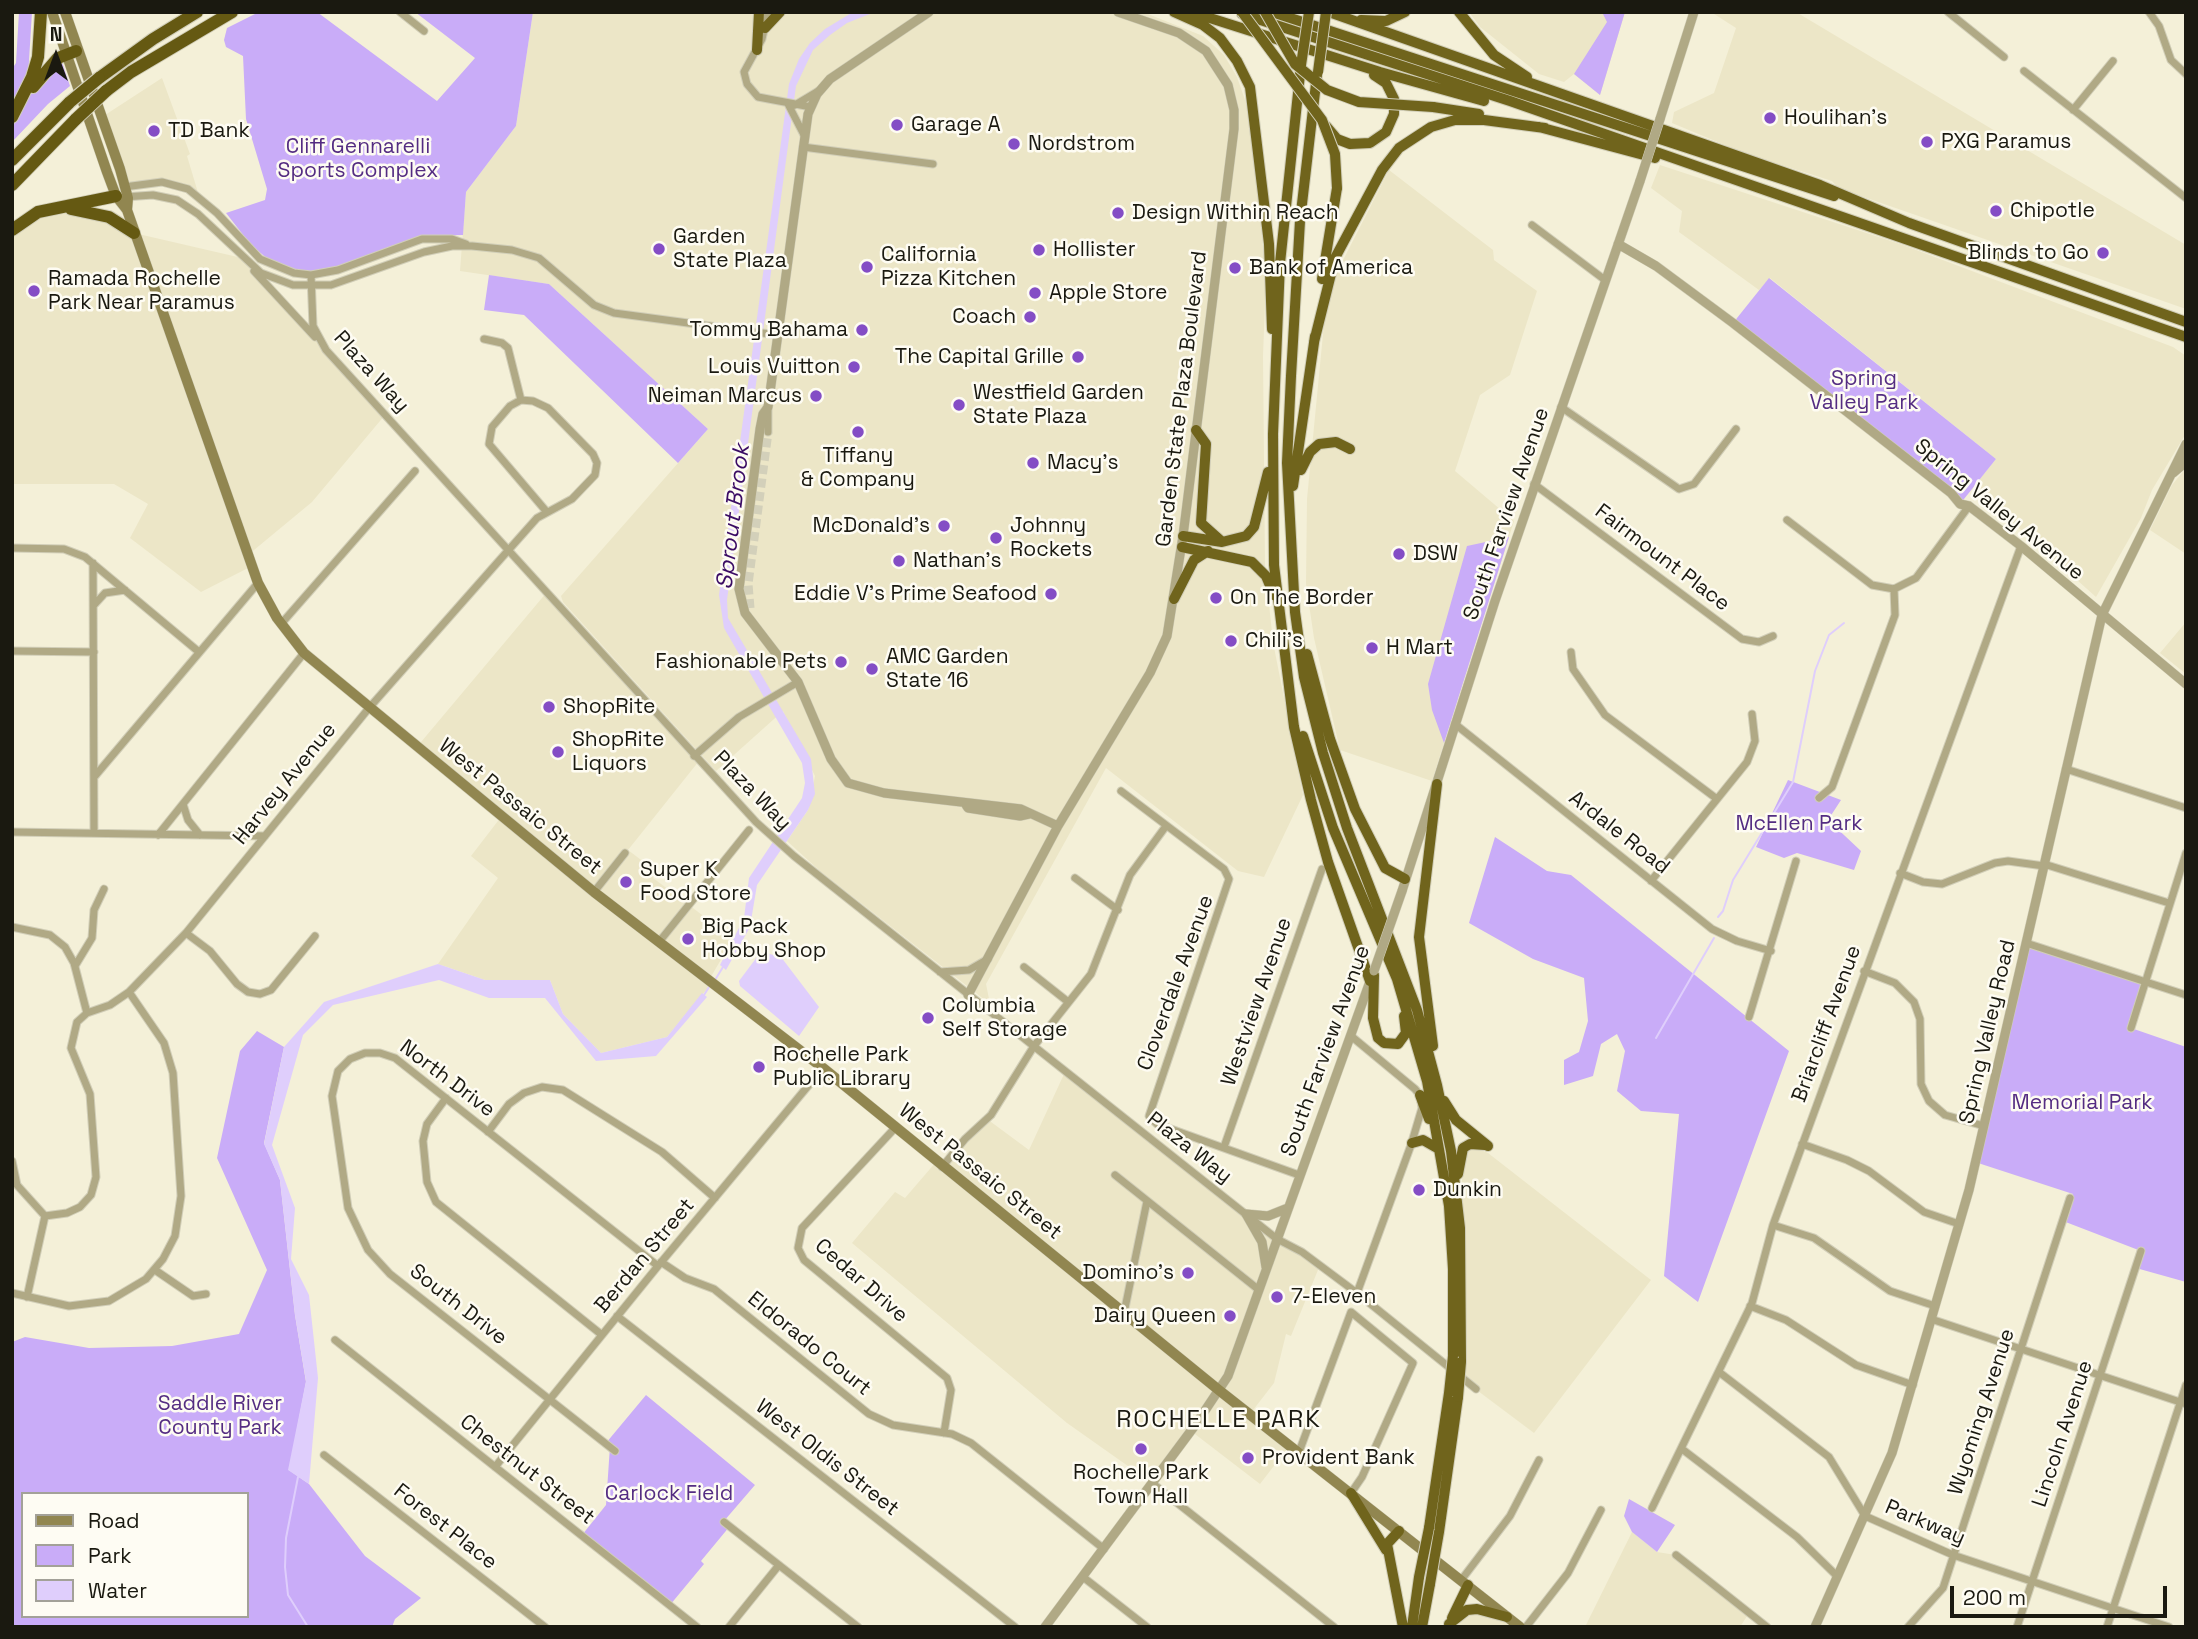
<!DOCTYPE html>
<html>
<head>
<meta charset="utf-8">
<style>
	body { margin:0 }
	#map { position:relative; width:2198px; height:1639px; overflow:hidden; background:#f4f0d8; font-family:"Space Grotesk",sans-serif }
	canvas { display:block }
	.frame { position:absolute; inset:0; border:14px solid #1a1910; pointer-events:none }
	.legend { position:absolute; left:21px; top:1492px; width:228px; height:126px; box-sizing:border-box; background:#fefcf3; border:2px solid #a3a198; margin:0; padding:9px 12px; list-style:none; font-size:21px; color:#1a1910 }
	.legend li { display:flex; align-items:center; gap:14px; height:35px }
	.legend b { width:35px; border:2px solid #a3a198 }
	.north { position:absolute; left:21px; top:21px; width:70px; height:70px; -webkit-text-stroke:5px #fefcf3; paint-order:stroke; rotate:0deg; font-size:19px; font-weight:700; line-height:28px; text-align:center; color:#1a1910 }
	.north::after { content:''; display:block; margin:auto; width:24px; height:32px; background:#1a1910; clip-path:polygon(50% 0,100% 100%,50% 72%,0 100%) }
	.scale { position:absolute; left:1950px; top:1586px; width:217px; height:32px; box-sizing:border-box; border:4px solid #1a1910; border-top:0; padding-left:9px; font-size:21px; line-height:24px; white-space:nowrap; color:#1a1910; -webkit-text-stroke:5px #fefcf3; paint-order:stroke }
</style>
</head>
<body>
<div id="map">
<canvas width="2198" height="1639"></canvas>
<div class="frame"></div>
<ul class="legend">
<li><b style="height:9px;background:#918650"></b>Road</li>
<li><b style="height:19px;background:#c9acf8"></b>Park</li>
<li><b style="height:19px;background:#dfcefc"></b>Water</li>
</ul>
<div class="north">N</div>
<div class="scale">200 m</div>
</div>
<script>
const context = document.querySelector('canvas').getContext('2d');
context.lineJoin = 'round';
function fill(path, color) {
  context.fillStyle = color;
  context.fill(path, 'evenodd');
}
function poly(rows) {
  const path = new Path2D();
  for (const r of rows) {
    path.moveTo(r[0], r[1]);
    for (let i = 2; i < r.length; i += 2) path.lineTo(r[i], r[i + 1]);
  }
  return path;
}
function strokePath(path, color, width, dash) {
  context.strokeStyle = color;
  context.lineWidth = width;
  context.lineCap = dash ? 'butt' : 'round';
  context.setLineDash(dash || []);
  context.stroke(path);
}
function write(font, color, halo, rows, align = 'center') {
  context.font = font + ' "Space Grotesk",sans-serif';
  context.lineWidth = 5;
  context.setLineDash([]);
  context.textBaseline = 'middle';
  context.strokeStyle = halo;
  context.fillStyle = color;
  for (const [text, x, y, turn = 0] of rows) {
    context.save();
    context.translate(x, y);
    context.rotate((+turn || 0) * Math.PI / 180);
    context.textAlign = isNaN(turn) ? turn : align;
    if (halo) context.strokeText(text, 0, 0);
    context.fillText(text, 0, 0);
    context.restore();
  }
}
const built = poly([
	[533,12,1143,12,1203,36,1224,55,1237,77,1246,103,1257,185,1266,277,1263,356,1265,566,1273,642,1303,795,1264,877,1238,871,1106,768,986,984,990,1004,820,871,787,841,808,810,815,776,783,711,716,771,563,602,561,596,708,429,549,284,460,271,466,192,516,126],
	[1469,12,1625,12,1600,95,1574,74,1564,82,1539,74,1480,27],
	[1711,12,1796,12,2186,245,2186,309,1838,188,1832,181,1744,153,1672,123,1674,112,1714,93,1736,28],
	[162,78,190,154,187,156,199,196,175,184,125,186,102,117],
	[1660,165,1903,245,2173,347,2186,356,2185,435,2152,490,2141,518,2096,597,1982,495,1975,485,1996,459,1770,278,1759,290,1679,232,1682,211,1651,188],
	[1389,170,1493,250,1494,260,1537,291,1510,375,1480,395,1455,471,1514,521,1432,781,1340,750,1314,638,1306,584,1307,499,1324,324,1337,272],
	[53,208,99,213,134,233,242,258,385,415,312,502,248,555,252,566,201,592,130,538,148,504,114,484,12,484,12,230],
	[2186,468,2186,554,2150,530,2172,485],
	[547,592,699,761,628,850,657,872,653,878,689,905,710,921,736,934,709,980,712,983,667,1037,601,1053,563,1014,550,980,485,980,438,964,498,878,471,856,501,817,416,748],
	[2186,622,2186,674,2160,653],
	[1065,1072,1277,1239,1320,1265,1291,1336,1286,1334,1274,1383,1250,1414,1290,1445,1260,1484,1191,1431,1152,1483,1067,1423,852,1243,895,1192,905,1198,936,1162,942,1167,987,1119,1029,1150],
	[1476,1148,1488,1153,1651,1280,1534,1433,1462,1379,1462,1166,1469,1150],
	[1632,1532,1657,1552,1676,1555,1749,1613,1740,1627,1585,1627],
	[1477,1609,1520,1627,1448,1627]
]);
const green = poly([
	[19,12,32,12,28,77,12,104,12,69,16,63],
	[259,12,317,12,437,101,475,58,415,12,533,12,516,126,466,192,463,235,420,236,339,268,313,272,291,269,269,260,251,245,226,213,265,200,267,189,246,119,243,56,226,47,224,40,227,28],
	[1602,12,1625,12,1600,95,1574,74,1607,22],
	[62,62,70,86,48,104,12,142,12,122,23,102,46,74],
	[489,275,549,284,708,429,678,463,524,315,484,310],
	[1769,278,1996,459,1960,504,1733,323],
	[1509,537,1444,743,1432,710,1428,684,1467,546],
	[1788,780,1841,800,1828,820,1861,851,1854,870,1797,853,1784,858,1756,847],
	[1495,837,1547,871,1571,875,1789,1051,1698,1302,1664,1276,1679,1114,1641,1111,1617,1091,1625,1051,1617,1034,1601,1044,1593,1076,1564,1085,1564,1060,1579,1052,1588,1021,1584,978,1533,959,1469,923],
	[2026,943,2143,981,2131,1028,2186,1047,2186,1282,2136,1268,2141,1251,2063,1221,2073,1194,1975,1162],
	[257,1031,284,1047,264,1143,280,1180,295,1315,306,1382,289,1470,309,1484,365,1556,421,1598,395,1619,392,1627,12,1627,12,1342,25,1337,89,1348,172,1346,239,1334,267,1270,217,1158,240,1051],
	[23,1494,247,1494,247,1616,23,1616],
	[646,1395,755,1485,724,1521,730,1526,701,1561,704,1564,670,1605,582,1535,606,1505,610,1446,606,1443],
	[1629,1499,1675,1525,1657,1552,1632,1532,1624,1516]
]);
const water = poly([
	[853,12,875,12,847,23,830,35,813,50,796,86,727,600,728,618,811,759,815,794,808,810,757,885,750,927,726,970,720,965,744,918,749,878,802,798,805,783,802,763,724,628,719,595,789,84,799,59,810,43,825,29],
	[766,953,781,957,819,1007,799,1036,740,986,739,981,757,957],
	[438,964,485,980,550,980,563,1014,601,1053,667,1037,702,993,707,997,656,1056,596,1061,545,998,489,998,439,980,333,1005,303,1035,272,1145,295,1208,291,1259,309,1295,318,1378,309,1484,288,1470,306,1381,295,1315,280,1180,264,1144,284,1047,324,1002]
]);
const stream = poly([
	[1718,917,1723,911,1733,880,1793,782,1815,671,1829,635,1844,623],
	[715,980,723,967],
	[704,995,709,987],
	[1656,1038,1714,938],
	[298,1477,286,1538,285,1567,288,1595,308,1627]
]);
const tertiaryTunnel = poly([
	[750,608,748,584,768,432]
]);
const minor = poly([
	[400,12,424,31],
	[768,12,762,39,744,72,747,84,758,97,811,107],
	[1948,12,2004,57],
	[2149,12,2159,26,2171,60,2186,74],
	[2024,71,2186,198],
	[788,104,804,135],
	[795,105,820,90],
	[2073,110,2113,61],
	[803,147,933,164],
	[124,187,162,182,188,189,217,213,260,259,294,273,311,275,338,270,422,239,452,239,466,244],
	[124,197,153,195,177,200,198,214,261,273,293,285,331,285,424,252,452,246,472,246,512,250,539,258,594,305,614,313,777,335],
	[1532,225,1605,280],
	[254,271,315,337],
	[311,275,313,326,326,350,756,822,794,856,1195,1174,1277,1239,1302,1252,1357,1293,1476,1389],
	[484,339,502,343,508,348,521,400],
	[1561,407,1679,489,1694,484,1736,429],
	[768,432,768,407],
	[1534,484,1742,639,1759,642,1773,636],
	[1787,520,1872,585,1894,589,1916,578,1969,506],
	[12,548,64,549,85,557,199,652],
	[93,563,94,833],
	[94,605,105,593,125,590],
	[281,624,415,471],
	[12,651,94,652],
	[1571,652,1573,669,1605,715,1717,799],
	[1455,724,1712,929,1737,941,1771,951],
	[694,756,739,717,798,682],
	[2066,769,2186,808],
	[95,776,258,583],
	[1121,791,1224,869,1229,879,1149,1116,1157,1124,1299,1175],
	[1819,798,1832,787,1895,615,1894,589],
	[183,804,188,820,200,835],
	[12,832,265,836],
	[158,835,304,653],
	[2044,864,2169,903],
	[1900,873,1923,882,1942,884,1995,863,2008,861,2044,866],
	[1075,878,1118,910],
	[1651,881,1747,762,1755,741,1752,714],
	[594,892,625,853],
	[12,927,50,935,65,947,74,963,87,1013],
	[186,933,210,951,237,984,248,992,260,994,271,990,315,936],
	[659,942,749,830],
	[2026,943,2186,995],
	[75,966,92,938,94,910,104,889],
	[1024,967,1067,1001],
	[1864,971,1895,983,1914,1002,1920,1019,1921,1084,1929,1101,1945,1115,1984,1126],
	[940,972,969,970,988,959],
	[1749,1017,1796,861],
	[2131,1028,2186,853],
	[1351,1036,1415,1089,1420,1095,1422,1108,1411,1145,1357,1293],
	[446,1098,427,1124,423,1141,427,1182,436,1202,602,1335],
	[894,1129,802,1228,798,1248,804,1260,947,1378,951,1390,944,1433],
	[488,1132,509,1104,524,1093,542,1087,563,1090,662,1152,715,1198],
	[1802,1144,1847,1160,1869,1171,1924,1212,1959,1224],
	[1224,1147,1322,869],
	[12,1161,17,1185,45,1216],
	[942,1167,965,1139,991,1115,1034,1046,1091,974,1130,875,1166,826],
	[1115,1175,1259,1290],
	[45,1216,67,1213,80,1207,91,1195,96,1177,90,1094,71,1048,77,1022,87,1013,110,1005,129,992,186,933,369,708,497,563,537,518,572,499,595,475,597,463,593,454,548,408,533,401,521,400,510,406,492,427,489,444,546,511],
	[1773,1225,1814,1238,1890,1291,1935,1306],
	[661,1262,685,1278,714,1289,869,1414,893,1425,952,1434,971,1443,1104,1549],
	[155,1270,193,1296,206,1294],
	[12,1293,69,1306,109,1301,146,1279,163,1259,175,1236,181,1196,173,1073,164,1043,129,992],
	[27,1297,45,1216],
	[1750,1306,1786,1320,1856,1365,1913,1385],
	[1124,1313,1147,1201],
	[617,1316,1015,1627],
	[1931,1319,2186,1404],
	[335,1340,697,1627],
	[1719,1372,1829,1457,1865,1516,1953,1555,2169,1627],
	[1682,1449,1797,1537,1837,1576],
	[615,1451,390,1274,368,1250,348,1208,332,1096,338,1071,350,1059,365,1053,380,1053,395,1058,658,1266],
	[1299,1452,1351,1312,1413,1363,1362,1477,1351,1493],
	[324,1455,545,1627],
	[495,1467,658,1266,823,1068],
	[1152,1483,1334,1627],
	[1652,1508,1752,1303,1773,1225,2021,546],
	[724,1522,858,1627],
	[1676,1555,1767,1627],
	[1083,1577,1147,1627],
	[1462,1579,1510,1516,1539,1460],
	[729,1627,779,1565],
	[1526,1627,1568,1573,1601,1510],
	[1908,1627,1943,1588,2070,1198],
	[2017,1627,2141,1251],
	[2107,1627,2186,1385]
]);
const tertiary = poly([
	[929,12,830,79,817,94,808,114,768,407,763,414,760,429,739,589,745,613,798,682,831,759,848,783,884,793,1021,809,1058,826,968,995],
	[1660,119,1694,12],
	[1618,244,1656,266,1733,323,1951,493,1960,504,1969,506,2021,546,2186,684],
	[2173,473,2186,462],
	[966,805,968,808,1020,816,1029,814],
	[1058,826,1150,673,1167,636,1183,536,1234,129,1234,110,1228,85,1206,51,1179,33,1118,12],
	[1402,891,1495,601,1640,181],
	[1246,1214,1262,1242,1266,1267],
	[1246,1214,1268,1216,1288,1208],
	[1045,1627,1196,1424,1228,1376,1372,976],
	[1815,1627,1892,1453,1969,1190,2102,615,2186,444]
]);
const secondary = poly([
	[52,12,107,172,116,196,127,210,258,583,277,618,304,653,594,892,823,1068,1220,1391,1520,1627],
	[65,12,120,169,128,198,127,210]
]);
const trunk = poly([
	[1174,12,1203,25,1220,38,1237,61,1250,87,1269,244,1272,329],
	[1191,12,1380,72,1484,101],
	[1272,12,1834,196],
	[1329,12,1820,185,1909,223,2186,322],
	[1459,12,1494,55,1527,77],
	[1242,14,1510,101,2186,337],
	[1361,20,1386,21,1405,12],
	[765,28,780,12],
	[757,50,759,12],
	[1301,65,1280,263,1273,434,1274,565,1294,727,1311,800,1328,862,1370,981],
	[1317,75,1300,221,1291,376,1287,463,1295,612,1304,677,1323,753,1347,828,1417,1010,1437,1085,1451,1151,1460,1228,1461,1362],
	[1433,107,1479,114],
	[1326,126,1337,139,1350,144,1370,143,1386,132,1394,114,1394,99,1386,83,1374,75],
	[1539,127,1655,158],
	[1322,279,1337,188],
	[1314,342,1335,258,1382,170,1399,148,1431,127,1455,120,1484,120,1545,128],
	[1196,430,1206,444,1201,523,1220,540],
	[1301,470,1310,452,1319,444,1336,442,1350,449],
	[1293,486,1315,336],
	[1183,536,1222,542,1246,536,1254,527,1268,472],
	[1182,547,1252,562,1266,576,1274,595],
	[1174,599,1194,560,1208,551],
	[1307,654,1330,739,1355,809,1385,868,1405,879],
	[1303,736,1333,828,1397,979,1427,1081,1449,1206,1453,1269,1453,1356],
	[1374,975,1373,1018,1378,1038,1384,1043,1398,1044,1406,1033,1404,1016],
	[1433,1046,1419,937,1437,784],
	[1420,1095,1429,1119],
	[1444,1101,1456,1120,1488,1146],
	[1412,1143,1423,1140,1437,1148],
	[1458,1174,1463,1148,1470,1144,1485,1145],
	[1351,1493,1386,1550],
	[1429,1528,1449,1393],
	[1399,1531,1387,1544,1403,1627],
	[1439,1532,1458,1397],
	[1452,1618,1468,1585],
	[1449,1624,1467,1610,1477,1609,1507,1617],
	[1412,1627,1419,1577],
	[1422,1627,1430,1584]
]);
const motorway = poly([
	[99,78,153,39,197,12],
	[33,87,58,58,76,51],
	[106,91,131,72,232,12],
	[12,117,32,77,38,57,41,12],
	[12,160,70,102],
	[12,185,76,119],
	[71,209,109,217,134,233],
	[12,230,38,212,116,196]
]);
const tertiaryBridge = poly([
	[1640,181,1660,119],
	[1374,971,1402,891]
]);
const trunkBridge = poly([
	[1242,12,1322,120,1335,154,1337,188],
	[1265,12,1295,64,1327,90,1359,102,1433,107],
	[1301,65,1309,12],
	[1318,72,1326,12],
	[1449,1393,1453,1356],
	[1458,1397,1461,1362],
	[1419,1577,1429,1528],
	[1430,1584,1439,1532]
]);
const motorwayBridge = poly([
	[70,102,99,78],
	[76,119,106,91]
]);
const markers = [
	[1770,118,7,"#844dc5"],
	[897,125,7,"#844dc5"],
	[154,131,7,"#844dc5"],
	[1927,142,7,"#844dc5"],
	[1014,144,7,"#844dc5"],
	[1996,211,7,"#844dc5"],
	[1118,213,7,"#844dc5"],
	[659,249,7,"#844dc5"],
	[1039,250,7,"#844dc5"],
	[2103,253,7,"#844dc5"],
	[867,267,7,"#844dc5"],
	[1235,268,7,"#844dc5"],
	[34,291,7,"#844dc5"],
	[1035,293,7,"#844dc5"],
	[1030,317,7,"#844dc5"],
	[862,330,7,"#844dc5"],
	[1078,357,7,"#844dc5"],
	[854,367,7,"#844dc5"],
	[816,396,7,"#844dc5"],
	[959,405,7,"#844dc5"],
	[858,432,7,"#844dc5"],
	[1033,463,7,"#844dc5"],
	[944,526,7,"#844dc5"],
	[996,538,7,"#844dc5"],
	[1399,554,7,"#844dc5"],
	[899,561,7,"#844dc5"],
	[1051,594,7,"#844dc5"],
	[1216,598,7,"#844dc5"],
	[1231,641,7,"#844dc5"],
	[1372,648,7,"#844dc5"],
	[841,662,7,"#844dc5"],
	[872,669,7,"#844dc5"],
	[549,707,7,"#844dc5"],
	[558,752,7,"#844dc5"],
	[626,882,7,"#844dc5"],
	[688,939,7,"#844dc5"],
	[928,1018,7,"#844dc5"],
	[759,1067,7,"#844dc5"],
	[1419,1190,7,"#844dc5"],
	[1188,1273,7,"#844dc5"],
	[1277,1297,7,"#844dc5"],
	[1230,1316,7,"#844dc5"],
	[1141,1449,7,"#844dc5"],
	[1248,1458,7,"#844dc5"]
];
const poiNames = [
	["Houlihan's",1784,118],
	["Garage A",911,125],
	["TD Bank",168,131],
	["PXG Paramus",1941,142],
	["Nordstrom",1028,144],
	["Chipotle",2010,211],
	["Design Within Reach",1132,213],
	["Garden",673,237],
	["State Plaza",673,261],
	["Hollister",1053,250],
	["Blinds to Go",2089,253,"right"],
	["California",881,255],
	["Pizza Kitchen",881,279],
	["Bank of America",1249,268],
	["Ramada Rochelle",48,279],
	["Park Near Paramus",48,303],
	["Apple Store",1049,293],
	["Coach",1016,317,"right"],
	["Tommy Bahama",848,330,"right"],
	["The Capital Grille",1064,357,"right"],
	["Louis Vuitton",840,367,"right"],
	["Westfield Garden",973,393],
	["State Plaza",973,417],
	["Neiman Marcus",802,396,"right"],
	["Tiffany",858,456,"center"],
	["& Company",858,480,"center"],
	["Macy's",1047,463],
	["McDonald's",930,526,"right"],
	["Johnny",1010,526],
	["Rockets",1010,550],
	["DSW",1413,554],
	["Nathan's",913,561],
	["Eddie V's Prime Seafood",1037,594,"right"],
	["On The Border",1230,598],
	["Chili's",1245,641],
	["H Mart",1386,648],
	["AMC Garden",886,657],
	["State 16",886,681],
	["Fashionable Pets",827,662,"right"],
	["ShopRite",563,707],
	["ShopRite",572,740],
	["Liquors",572,764],
	["Super K",640,870],
	["Food Store",640,894],
	["Big Pack",702,927],
	["Hobby Shop",702,951],
	["Columbia",942,1006],
	["Self Storage",942,1030],
	["Rochelle Park",773,1055],
	["Public Library",773,1079],
	["Dunkin",1433,1190],
	["Domino's",1174,1273,"right"],
	["7-Eleven",1291,1297],
	["Dairy Queen",1216,1316,"right"],
	["Provident Bank",1262,1458],
	["Rochelle Park",1141,1473,"center"],
	["Town Hall",1141,1497,"center"]
];
const parkNames = [
	["Cliff Gennarelli",358,147],
	["Sports Complex",358,171],
	["Spring",1864,379],
	["Valley Park",1864,403],
	["McEllen Park",1799,824],
	["Memorial Park",2082,1103],
	["Saddle River",220,1404],
	["County Park",220,1428],
	["Carlock Field",669,1494]
];
const streetNames = [
	["Plaza Way",371,372,48],
	["Garden State Plaza Boulevard",1182,399,-83],
	["Spring Valley Avenue",1999,510,39],
	["South Farview Avenue",1507,514,-71],
	["Fairmount Place",1662,558,37],
	["Harvey Avenue",285,784,-51],
	["Plaza Way",752,791,46],
	["West Passaic Street",520,807,39],
	["Ardale Road",1619,833,38],
	["Cloverdale Avenue",1176,983,-70],
	["Westview Avenue",1257,1002,-71],
	["Briarcliff Avenue",1827,1024,-70],
	["Spring Valley Road",1988,1032,-77],
	["South Farview Avenue",1326,1051,-70],
	["North Drive",447,1079,37],
	["Plaza Way",1189,1148,38],
	["West Passaic Street",980,1172,39],
	["Berdan Street",645,1256,-50],
	["Cedar Drive",861,1281,41],
	["South Drive",458,1305,38],
	["Eldorado Court",809,1344,39],
	["Wyoming Avenue",1982,1412,-72],
	["Lincoln Avenue",2063,1434,-72],
	["West Oldis Street",827,1458,38],
	["Chestnut Street",527,1470,38],
	["Parkway",1925,1523,23],
	["Forest Place",445,1527,38]
];
const waterNames = [
	["Sprout Brook",734,517,-83]
];
const quarterNames = [
	["ROCHELLE PARK",1219,1420]
];
fill(built, '#ece6c7');
fill(green, '#c9acf8');
fill(water, '#dfcefc');
strokePath(stream, '#dfcefc', 2);
strokePath(tertiaryTunnel, '#d3d0ba', 9, [9, 4.5]);
strokePath(minor, '#d1ceb8', 9);
strokePath(tertiary, '#d1ceb8', 10);
strokePath(secondary, '#d1ceb8', 11);
strokePath(trunk, '#d1ceb8', 12);
strokePath(motorway, '#d1ceb8', 14);
strokePath(minor, '#b0a985', 7);
strokePath(tertiary, '#b0a985', 9);
strokePath(secondary, '#918650', 10);
strokePath(trunk, '#70641c', 10);
strokePath(motorway, '#655912', 12);
strokePath(tertiaryBridge, '#d1ceb8', 10, []);
strokePath(trunkBridge, '#d1ceb8', 12, []);
strokePath(motorwayBridge, '#d1ceb8', 14, []);
strokePath(tertiaryBridge, '#b0a985', 9);
strokePath(trunkBridge, '#70641c', 10);
strokePath(motorwayBridge, '#655912', 12);
for (const [x, y, r, color] of markers) {
  const dot = new Path2D();
  dot.arc(x, y, r, 0, 2 * Math.PI);
  context.fillStyle = color;
  context.fill(dot);
  strokePath(dot, '#fefcf3', 2.5);
}
write('21px', '#1a1910', '#fefcf3', poiNames, 'left');
write('21px', '#542c82', '#fefcf3', parkNames);
write('21px', '#1a1910', '#fefcf3', streetNames);
write('italic 23px', '#3a0b64', '#fefcf3', waterNames);
context.letterSpacing = '2px';
write('24px', '#1a1910', '#fefcf3', quarterNames);
context.letterSpacing = '0px';
</script>
</body>
</html>
